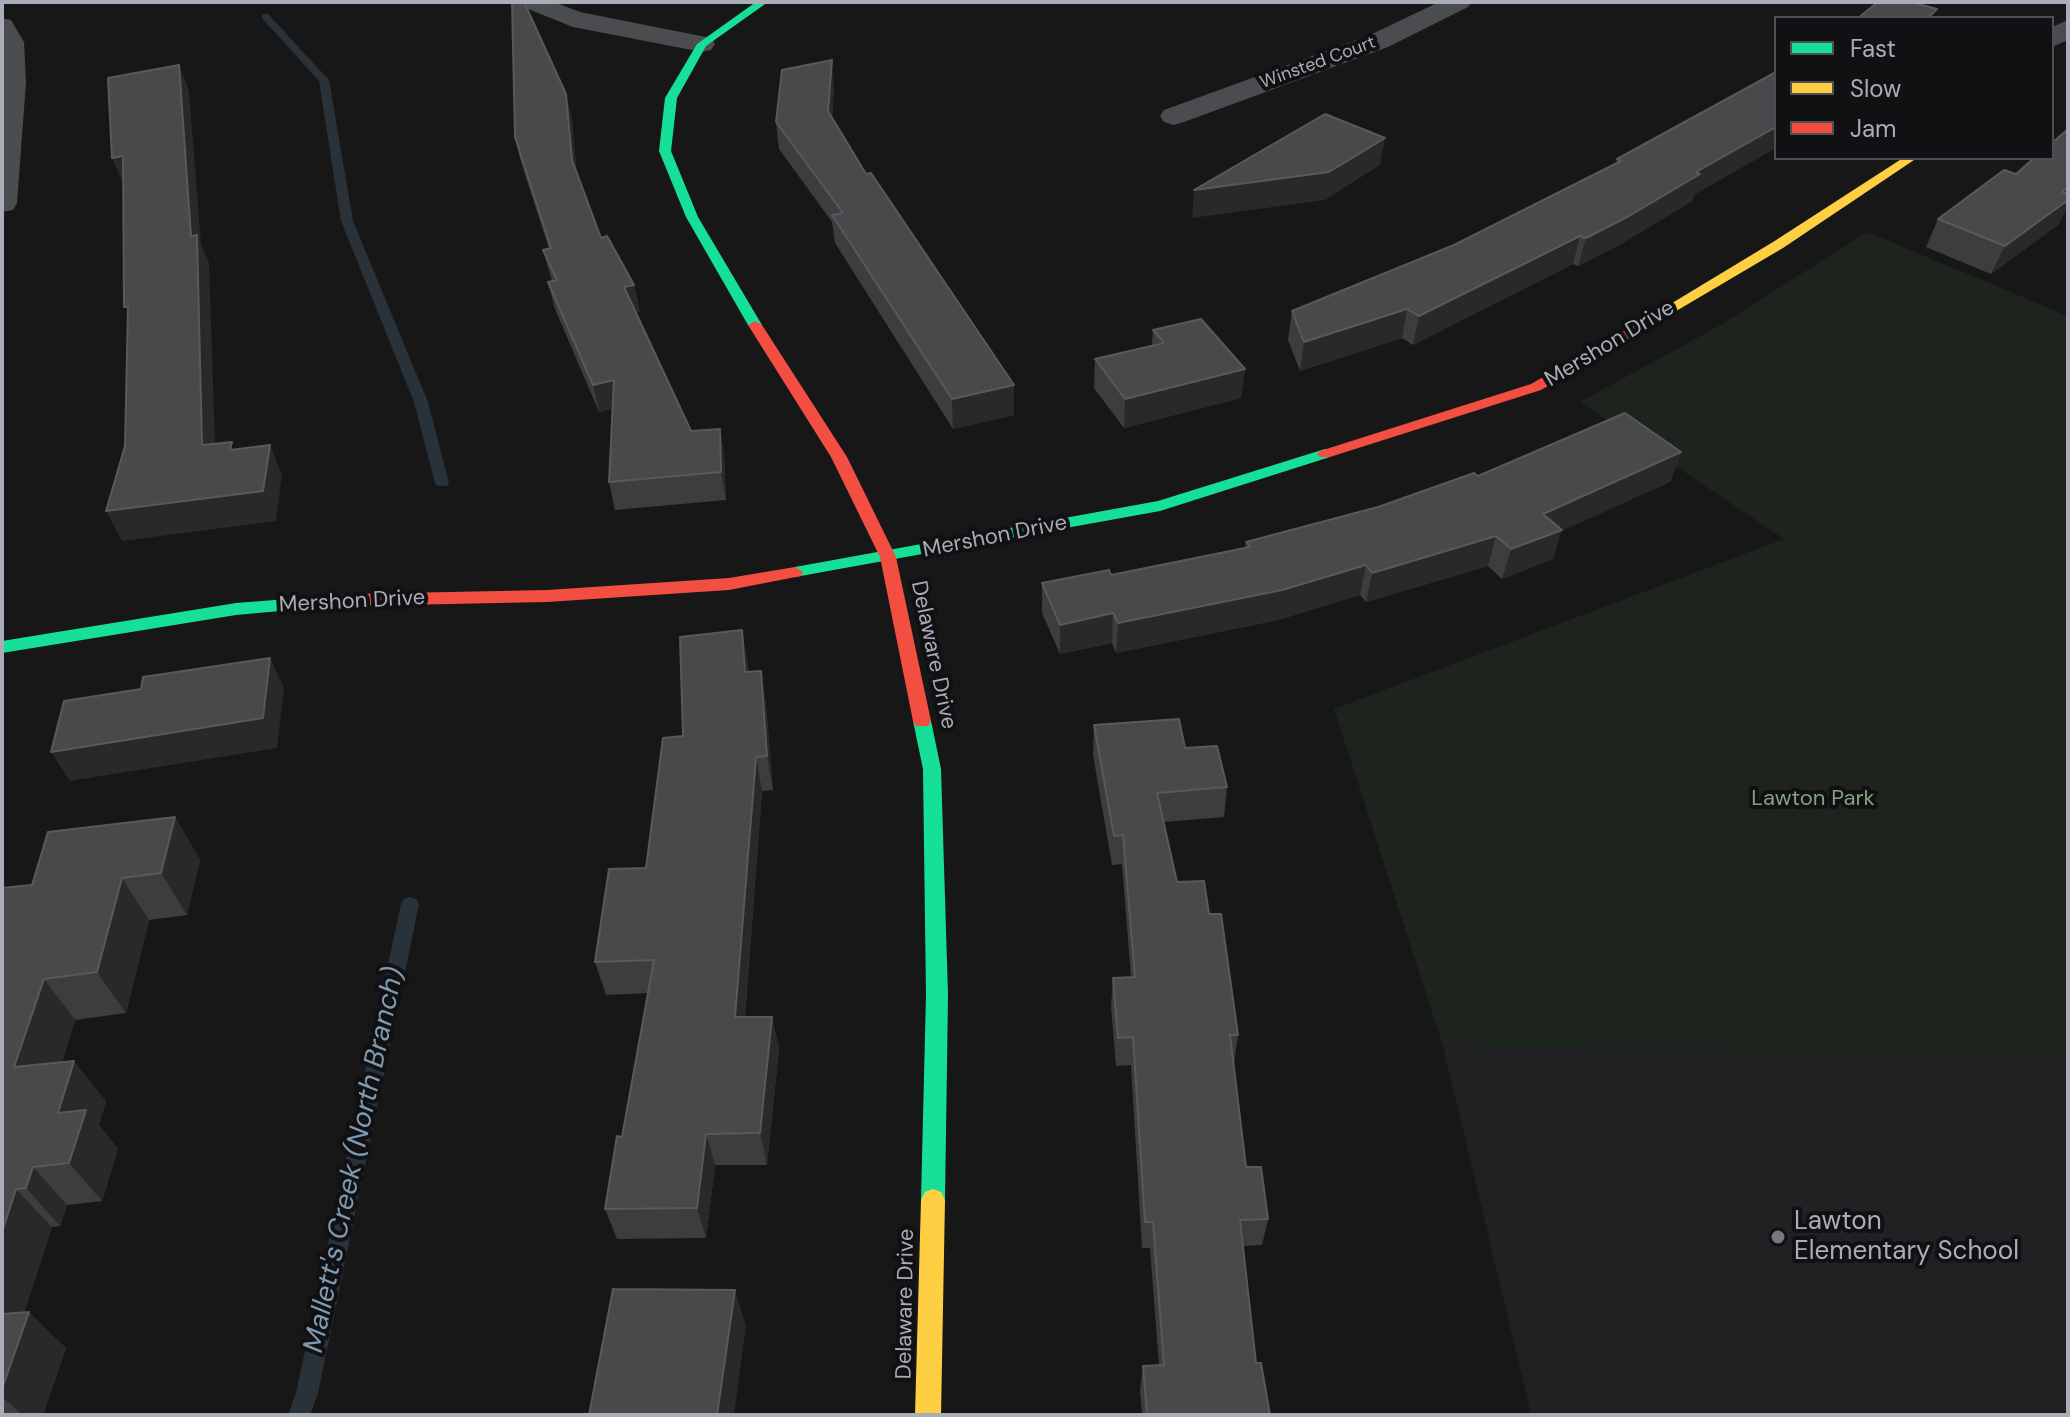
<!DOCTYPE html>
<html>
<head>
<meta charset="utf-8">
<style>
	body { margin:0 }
	#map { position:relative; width:2070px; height:1417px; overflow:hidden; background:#171717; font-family:"DM Sans",sans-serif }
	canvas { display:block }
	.frame { position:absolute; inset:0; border:4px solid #a8adb8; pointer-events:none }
	.legend { position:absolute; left:1774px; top:16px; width:280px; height:144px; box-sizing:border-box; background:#111113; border:2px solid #4d4f55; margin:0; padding:10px 14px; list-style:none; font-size:24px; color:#a8adb8 }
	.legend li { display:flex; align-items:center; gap:16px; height:40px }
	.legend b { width:40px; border:2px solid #4d4f55 }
</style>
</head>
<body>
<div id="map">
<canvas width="2070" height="1417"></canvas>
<div class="frame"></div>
<ul class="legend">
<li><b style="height:10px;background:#16e098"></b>Fast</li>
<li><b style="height:10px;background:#ffcf43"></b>Slow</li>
<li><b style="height:10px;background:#f24e42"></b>Jam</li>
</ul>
</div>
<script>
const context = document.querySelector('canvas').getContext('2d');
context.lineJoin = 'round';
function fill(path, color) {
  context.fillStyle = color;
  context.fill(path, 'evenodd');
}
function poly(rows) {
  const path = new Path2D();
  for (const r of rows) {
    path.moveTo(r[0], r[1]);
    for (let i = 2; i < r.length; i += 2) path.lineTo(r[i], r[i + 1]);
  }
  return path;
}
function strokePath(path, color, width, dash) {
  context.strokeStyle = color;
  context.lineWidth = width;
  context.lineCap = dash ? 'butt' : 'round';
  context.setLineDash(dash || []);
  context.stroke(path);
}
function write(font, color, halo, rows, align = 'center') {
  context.font = font + ' "DM Sans",sans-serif';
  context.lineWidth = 8;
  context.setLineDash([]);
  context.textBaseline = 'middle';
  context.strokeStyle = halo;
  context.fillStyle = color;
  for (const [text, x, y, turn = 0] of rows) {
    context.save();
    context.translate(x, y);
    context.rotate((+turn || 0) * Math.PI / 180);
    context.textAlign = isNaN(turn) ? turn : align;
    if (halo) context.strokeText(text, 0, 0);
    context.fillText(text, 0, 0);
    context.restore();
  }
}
const built = poly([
	[1443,1046,2068,1059,2068,1415,1531,1415]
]);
const green = poly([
	[1867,232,2068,316,2068,1059,1443,1046,1334,709,1784,539,1580,402,1719,326]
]);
const stream = poly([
	[262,14,268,14,329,80,353,221,428,402,449,483,447,486,437,486,435,483,414,402,341,221,319,81,262,18,262,14],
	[410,897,416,899,419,904,318,1393,310,1415,288,1415,296,1393,401,904,404,899,410,897]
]);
const street = poly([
	[519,2,554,2,580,12,711,38,715,44,711,50,702,52,573,27,523,7,519,2],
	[1439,2,1472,2,1468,7,1388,47,1184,122,1174,125,1164,122,1160,116,1164,110,1370,35,1439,2],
	[2,18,11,20,24,42,26,82,17,203,13,210,2,212,2,18],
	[2068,20,2068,40,2052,47,2052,27,2068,20]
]);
const fast = poly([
	[756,2,768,2,706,46,677,98,671,151,698,217,762,325,755,329,748,325,686,217,659,151,665,98,697,44,756,2],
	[1325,449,1330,451,1330,457,1160,511,795,577,787,572,795,567,1158,501,1325,449],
	[352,594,358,596,360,600,358,604,236,615,2,653,2,641,236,603,352,594],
	[922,714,931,721,941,769,948,995,945,1200,941,1208,933,1211,925,1208,921,1200,926,995,923,769,913,721,922,714]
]);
const slow = poly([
	[1903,158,1917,158,1783,248,1666,317,1661,318,1654,314,1773,242,1903,158],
	[933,1189,941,1192,945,1200,941,1415,915,1415,921,1200,925,1192,933,1189]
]);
const jam = poly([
	[1661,310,1668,314,1666,317,1541,390,1330,457,1320,457,1317,454,1320,451,1531,384,1661,310],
	[755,321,762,325,847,457,896,557,931,721,928,726,916,726,913,721,880,557,831,457,748,325,755,321],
	[795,567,803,572,801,576,729,590,547,602,352,606,344,600,352,594,547,590,729,578,795,567]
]);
const wall = poly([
	[834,86,832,117,1014,415,953,429,835,243,832,222,779,149,776,122],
	[572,119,576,172,601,238,634,285,640,311,635,312,691,431,720,429,724,456,726,500,615,510,609,482,612,409,599,412,555,309,548,282,552,281,543,250,549,249,521,162,515,137],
	[1617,159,1694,195,1692,201,1621,244,1578,266,1573,264,1413,345,1402,338,1300,371,1288,340,1292,311,1454,245,1616,164],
	[2016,174,2059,224,1991,274,1926,247,1938,219],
	[1153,330,1245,369,1241,398,1124,428,1094,388,1095,359,1152,346],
	[1681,452,1670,482,1561,531,1553,559,1502,579,1488,566,1366,602,1360,595,1278,620,1116,653,1112,643,1060,654,1042,613,1042,583,1111,575,1245,548,1246,542,1378,507,1478,476],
	[742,630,749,672,761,671,766,705,773,790,762,791,745,1017,772,1017,779,1049,767,1165,715,1165,706,1238,617,1239,605,1209,622,1137,648,993,606,995,595,962,646,868,683,736],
	[1094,725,1185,748,1227,787,1224,817,1164,822,1177,882,1209,914,1238,1035,1234,1063,1246,1167,1268,1219,1262,1245,1243,1246,1256,1363,1270,1415,1142,1415,1140,1390,1143,1366,1159,1365,1150,1248,1142,1248,1131,1065,1116,1066,1111,1006,1113,978,1131,977,1122,864,1112,865,1093,755],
	[175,817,200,860,187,915,149,920,126,1013,75,1020,62,1062,106,1101,99,1125,118,1149,102,1201,67,1205,60,1226,52,1227,24,1313,66,1348,43,1415,2,1415,2,888,32,885]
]);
const shadedWall = poly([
	[832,60,834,86,831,137,828,111],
	[179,65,189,91,201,244,209,263,216,475,202,445,191,236],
	[566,94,572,119,578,186,572,160],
	[1776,127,1776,148,1694,195,1692,201,1621,244,1578,266,1586,238,1696,172],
	[1385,138,1380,165,1325,200,1192,218,1194,190],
	[123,156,124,185,112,158],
	[2068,187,2068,206,2059,224,1991,274,2005,246],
	[1580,236,1573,264,1413,345,1419,316],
	[634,285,640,311,629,314,624,287],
	[1407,309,1402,338,1300,371,1304,342],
	[1245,369,1241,398,1124,428,1125,399],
	[614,380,620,407,599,412,593,385],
	[1014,385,1014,415,953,429,952,399],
	[720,429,724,456,726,500,721,472],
	[270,445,282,475,276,521,122,541,106,511],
	[1681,452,1670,482,1561,531,1553,559,1502,579,1511,549,1543,514],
	[1496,536,1488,566,1366,602,1372,573],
	[1366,565,1360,595,1278,620,1116,653,1118,623],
	[1113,613,1112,643,1060,654,1060,625],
	[742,630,748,665,751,707,745,672],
	[270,658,284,688,277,748,70,781,51,752],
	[761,671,766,705,773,790,767,756],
	[756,757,762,791,742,1050,735,1017],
	[175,817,200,860,187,915,161,873],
	[122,878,149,920,126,1013,97,972],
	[44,979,75,1020,47,1107,14,1067],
	[772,1017,779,1049,767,1165,760,1133],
	[74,1061,106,1101,99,1125,118,1149,102,1201,69,1163,58,1113],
	[706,1134,715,1165,706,1238,697,1208],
	[33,1167,67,1205,60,1226,26,1188],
	[16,1189,52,1227,12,1351,2,1342,2,1232],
	[735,1290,746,1326,734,1415,717,1415],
	[29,1312,66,1348,43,1415,23,1415,2,1397,2,1389]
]);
const building = poly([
	[512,2,524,2,566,94,572,160,601,238,607,236,634,285,624,287,691,431,720,429,721,472,609,482,614,380,593,385,548,282,557,280,543,250,551,248,515,137,512,2],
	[1878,2,1911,2,1937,9,1928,18,1858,18,1878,2],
	[832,60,828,111,866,174,871,173,1014,385,952,399,832,215,843,213,776,122,782,70,832,60],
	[179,65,191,236,197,235,202,445,232,442,230,450,270,445,263,491,106,511,125,446,128,307,124,307,123,156,112,158,108,78,179,65],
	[1776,72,1776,127,1696,172,1700,174,1629,216,1586,238,1580,236,1419,316,1407,309,1304,342,1292,311,1454,245,1621,161,1617,159,1776,72],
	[1325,114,1385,138,1329,172,1194,190,1325,114],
	[2068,129,2068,187,2062,192,2068,194,2068,200,2005,246,1938,219,2004,170,2016,174,2034,158,2052,158,2052,143,2068,129],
	[1201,319,1245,369,1125,399,1095,359,1164,343,1153,330,1201,319],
	[1625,413,1681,452,1543,514,1562,530,1511,549,1496,536,1372,573,1366,565,1282,590,1118,623,1113,613,1060,625,1042,583,1109,570,1111,575,1250,547,1246,542,1378,507,1474,473,1478,476,1625,413],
	[742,630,745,672,761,671,767,756,756,757,735,1017,772,1017,760,1133,706,1134,697,1208,605,1209,617,1136,622,1137,654,960,595,962,609,869,646,868,663,738,683,736,680,637,742,630],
	[270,658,263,718,51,752,64,701,141,689,143,677,270,658],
	[1179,719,1185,748,1217,746,1227,787,1157,793,1177,882,1204,881,1209,914,1221,914,1238,1035,1230,1035,1246,1167,1261,1167,1268,1219,1240,1220,1256,1363,1261,1363,1270,1415,1147,1415,1143,1366,1164,1365,1153,1222,1145,1222,1133,1037,1118,1038,1113,978,1135,977,1123,835,1114,836,1094,725,1179,719],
	[175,817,161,873,122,878,97,972,44,979,14,1067,74,1061,58,1113,86,1110,69,1163,33,1167,26,1188,16,1189,2,1232,2,888,32,885,48,832,175,817],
	[613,1289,735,1290,717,1415,589,1415,613,1289],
	[29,1312,2,1389,2,1314,29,1312]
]);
const markers = [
	[1778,1237,8,"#757880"]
];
const farStreetnames = [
	["Winsted Court",1318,63,-20]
];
const streetNames = [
	["Mershon Drive",1610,344,-31],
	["Mershon Drive",995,537,-11],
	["Mershon Drive",352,602,-3],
	["Delaware Drive",933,655,78],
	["Delaware Drive",906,1304,-89]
];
const parkNames = [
	["Lawton Park",1813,799]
];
const nearPoinames = [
	["Lawton",1794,1222],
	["Elementary School",1794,1252]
];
const nearWaternames = [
	["Mallett's Creek (North Branch)",355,1160,-78]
];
fill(built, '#212123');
fill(green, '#1d241e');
fill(stream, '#2a3239');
fill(street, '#4b4c50');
fill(fast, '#16e098');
fill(slow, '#ffcf43');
fill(jam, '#f24e42');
fill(wall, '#3d3d3f');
fill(shadedWall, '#29292a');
fill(building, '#49494c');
strokePath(building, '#58595d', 2);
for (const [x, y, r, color] of markers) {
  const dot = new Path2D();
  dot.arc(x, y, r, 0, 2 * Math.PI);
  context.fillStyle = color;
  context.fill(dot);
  strokePath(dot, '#111113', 3);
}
write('18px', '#a8adb8', '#111113', farStreetnames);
write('22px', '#a8adb8', '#111113', streetNames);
write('22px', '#7fa381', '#111113', parkNames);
write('26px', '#a8adb8', '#111113', nearPoinames, 'left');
write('italic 28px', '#7f9bb3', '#111113', nearWaternames);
</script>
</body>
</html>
